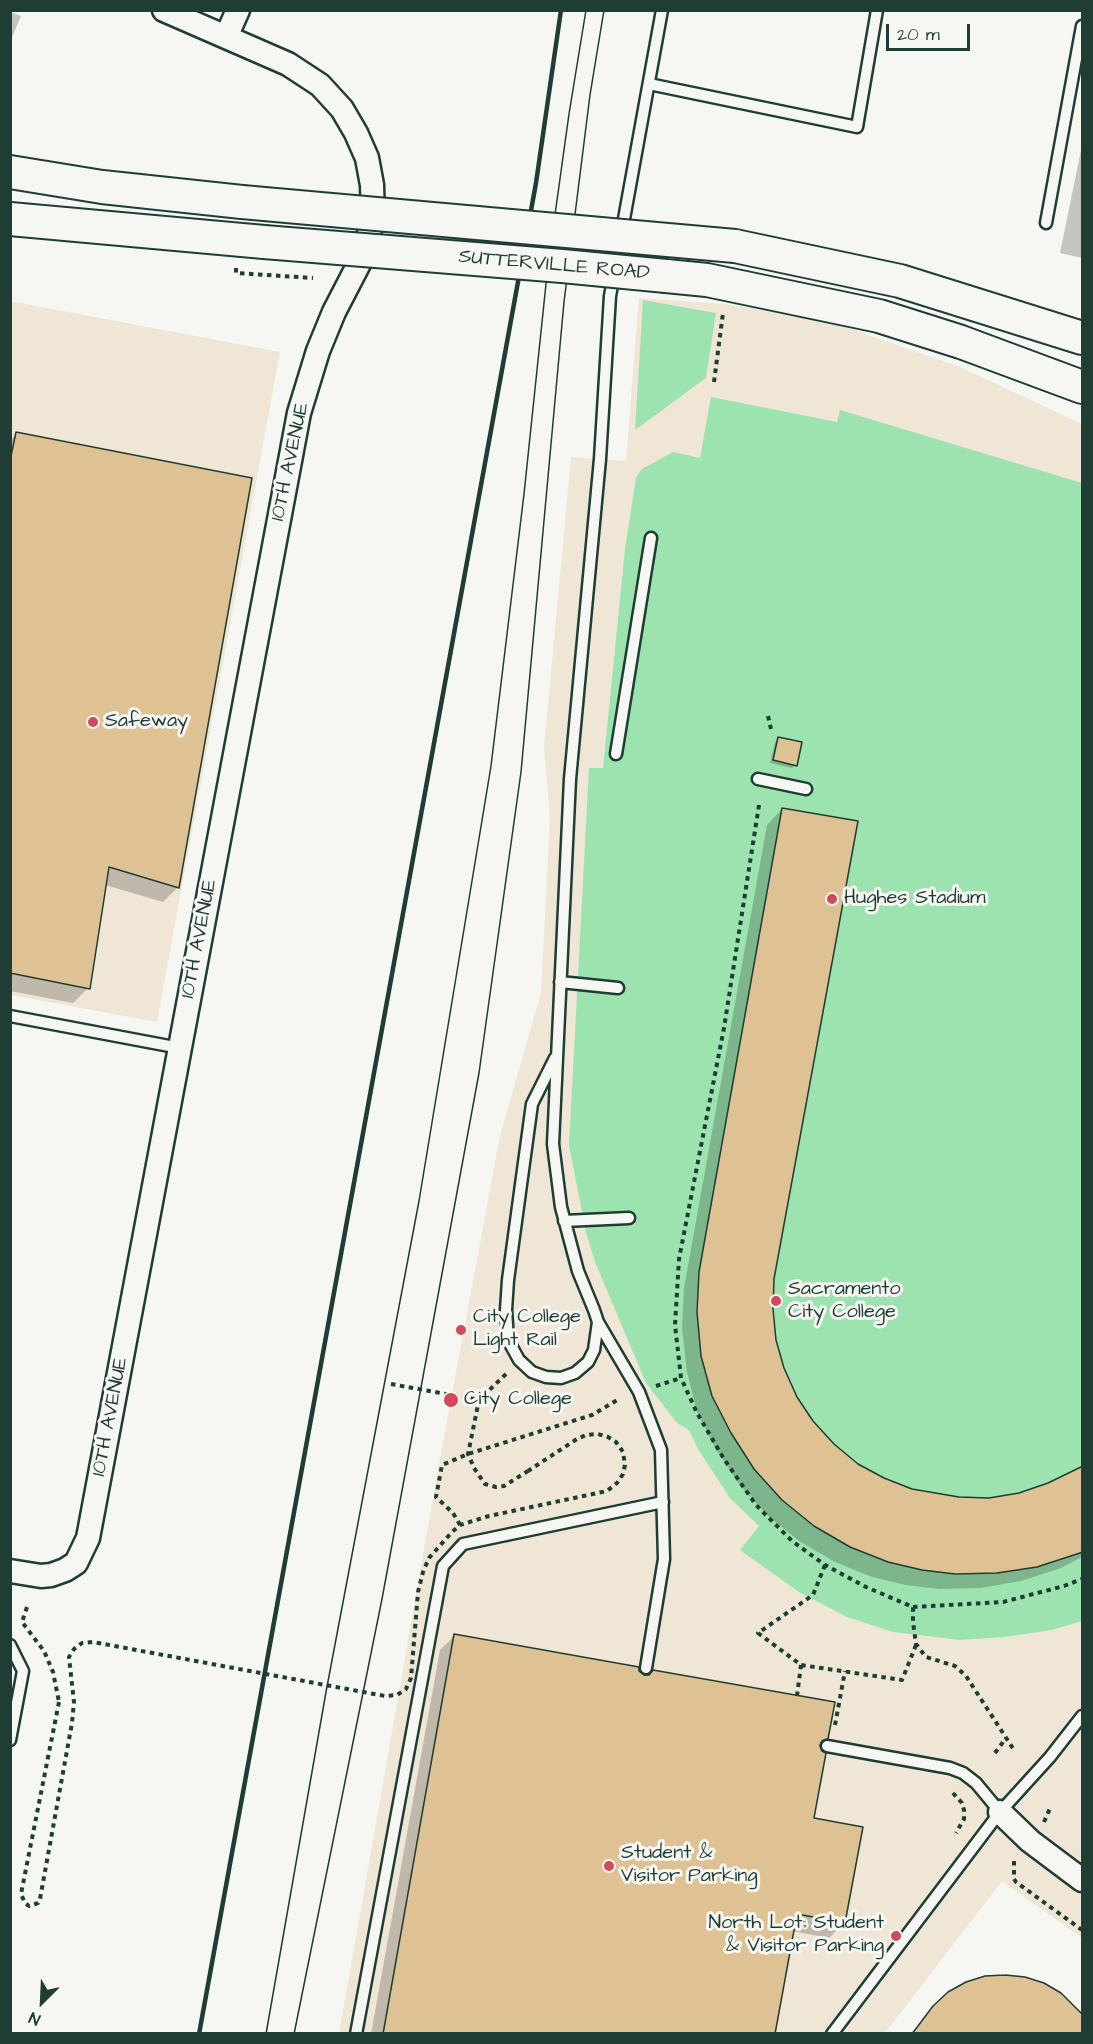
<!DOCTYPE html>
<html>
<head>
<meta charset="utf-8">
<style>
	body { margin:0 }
	#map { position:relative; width:1093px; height:2044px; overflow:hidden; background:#f6f6f2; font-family:"Architects Daughter",sans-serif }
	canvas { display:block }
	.frame { position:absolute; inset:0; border:12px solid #1f3d34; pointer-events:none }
	.north { position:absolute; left:12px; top:1972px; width:60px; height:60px; -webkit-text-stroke:4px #f6f6f2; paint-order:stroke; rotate:204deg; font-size:16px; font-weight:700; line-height:24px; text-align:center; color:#1f3d34 }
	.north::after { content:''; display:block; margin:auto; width:21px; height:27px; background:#1f3d34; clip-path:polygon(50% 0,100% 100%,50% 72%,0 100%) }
	.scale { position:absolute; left:886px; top:24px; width:84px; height:27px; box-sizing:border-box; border:3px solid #1f3d34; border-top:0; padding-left:8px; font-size:18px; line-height:21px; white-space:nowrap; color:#1f3d34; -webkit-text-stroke:4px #f6f6f2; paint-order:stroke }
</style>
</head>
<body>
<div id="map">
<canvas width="1093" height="2044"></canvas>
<div class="frame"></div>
<div class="north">N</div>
<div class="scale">20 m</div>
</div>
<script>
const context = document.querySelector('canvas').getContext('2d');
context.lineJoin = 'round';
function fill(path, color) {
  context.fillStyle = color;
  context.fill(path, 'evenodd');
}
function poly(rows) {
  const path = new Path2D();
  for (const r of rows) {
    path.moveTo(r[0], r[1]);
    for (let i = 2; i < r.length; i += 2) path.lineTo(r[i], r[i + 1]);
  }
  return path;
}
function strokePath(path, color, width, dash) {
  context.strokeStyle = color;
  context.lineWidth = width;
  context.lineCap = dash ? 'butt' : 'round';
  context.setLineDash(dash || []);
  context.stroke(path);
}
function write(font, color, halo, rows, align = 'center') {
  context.font = font + ' "Architects Daughter",sans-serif';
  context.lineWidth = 6;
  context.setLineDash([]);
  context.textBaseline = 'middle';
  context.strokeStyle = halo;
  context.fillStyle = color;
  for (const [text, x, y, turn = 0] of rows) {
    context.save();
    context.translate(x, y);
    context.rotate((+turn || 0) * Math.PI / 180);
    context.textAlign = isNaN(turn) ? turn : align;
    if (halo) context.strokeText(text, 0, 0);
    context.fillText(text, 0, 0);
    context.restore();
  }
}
const built = poly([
	[639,298,725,304,800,317,851,329,960,367,1082,424,1082,1938,1002,1881,885,2033,339,2034,439,1464,500,1136,541,993,550,817,544,748,571,457,626,461],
	[10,301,280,352,157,1022,11,995]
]);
const green = poly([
	[643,300,716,313,706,378,635,430],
	[711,397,837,422,840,410,1082,483,1082,1621,1052,1630,1004,1637,960,1640,893,1632,847,1617,799,1592,740,1550,759,1526,730,1498,698,1449,689,1430,677,1423,646,1383,595,1262,586,1232,569,1145,589,768,603,768,625,549,636,478,642,469,673,452,700,458]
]);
const shadow = poly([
	[10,12,21,16,10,42],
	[1082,145,1082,258,1060,253],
	[17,434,178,887,163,902,105,885,88,988,73,1003,10,991,10,440],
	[778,739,796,765,792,768,770,763,775,742],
	[782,809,772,1309,775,1340,783,1369,795,1398,812,1422,833,1445,857,1465,883,1479,911,1490,934,1495,989,1499,1019,1495,1048,1485,1082,1466,1082,1557,1061,1568,1021,1581,981,1588,939,1589,906,1585,872,1577,835,1562,799,1541,767,1515,739,1484,716,1449,697,1412,687,1372,682,1328,684,1288,767,825],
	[455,1635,638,1672,644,1677,827,1738,818,1746,812,1820,844,1923,829,1938,792,1931,774,2034,371,2034,440,1650],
	[934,2007,1082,2034,910,2034]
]);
const building = poly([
	[16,432,252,478,179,888,109,867,90,989,10,973,10,461,16,432],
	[778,737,802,742,797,766,773,760,778,737],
	[782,808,858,821,774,1279,773,1309,776,1340,784,1368,797,1397,813,1421,834,1444,858,1464,884,1478,912,1489,959,1497,989,1498,1019,1493,1048,1483,1083,1466,1083,1552,1037,1567,997,1573,955,1574,922,1570,888,1562,850,1547,814,1526,782,1500,754,1469,731,1433,712,1396,701,1356,697,1312,699,1272,782,808],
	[454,1634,639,1667,639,1671,644,1675,649,1675,653,1670,835,1702,828,1739,822,1741,820,1745,822,1751,826,1753,814,1818,863,1827,845,1923,797,1914,775,2034,383,2034,454,1634],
	[1005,1975,1025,1977,1044,1983,1061,1993,1083,2015,1083,2034,912,2034,933,2006,948,1992,966,1982,985,1976,1005,1975]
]);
const path = poly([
	[236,268,236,273,313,278],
	[714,382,723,313],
	[768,716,771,729],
	[759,805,724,1028,679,1259,675,1325,681,1378,697,1413,724,1459,756,1505,792,1541,825,1565,866,1587,913,1607,913,1622,916,1644,926,1657,955,1666,966,1676,1014,1750],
	[506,1374,479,1400,468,1454,474,1468,485,1484,496,1487,504,1486,528,1471],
	[391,1384,479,1400],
	[656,1386,681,1378],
	[460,1525,453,1513,436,1497,442,1465,468,1454,592,1415,619,1399],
	[825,1565,813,1595,758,1633,801,1665,902,1680,916,1645],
	[27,1607,22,1622,44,1651,53,1672,59,1702],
	[913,1607,1003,1602,1064,1586,1082,1579],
	[797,1696,801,1665],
	[835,1725,845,1671],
	[995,1753,1006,1738],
	[953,1793,962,1803,964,1810,964,1819,956,1833],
	[1044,1822,1051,1806],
	[1014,1861,1014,1879,1016,1882,1082,1930]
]);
const lane = poly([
	[649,84,857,127,877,10],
	[1046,223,1082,26],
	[616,754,651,538],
	[758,779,806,789],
	[560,982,618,988],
	[10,1016,180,1048],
	[555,1058,532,1104,508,1280,506,1310,508,1340,519,1360,532,1372,546,1377,561,1378,575,1373,588,1362,594,1350,598,1322],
	[564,1221,629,1218],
	[10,1645,23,1671,10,1740],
	[646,1668,664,1559,661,1450,639,1392,598,1322,594,1310,578,1271,561,1207,553,1144,570,779,600,459,610,296,662,10],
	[827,1746,950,1768,963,1773,976,1783,1000,1812],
	[356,2034,443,1566,463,1544,663,1502],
	[832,2034,1000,1812,1050,1757,1082,1716]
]);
const street = poly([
	[226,37,238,10],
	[10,1571,41,1576,51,1575,65,1570,76,1563,88,1538,299,413,318,351,334,312,363,256,373,218,372,185,367,158,356,133,342,109,320,85,288,64,164,10],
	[1000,1812,1030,1841,1082,1880]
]);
const secondary = poly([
	[10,172,102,187,242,202],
	[10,219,264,242],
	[735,246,900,281,1082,338],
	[666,276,707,280,879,316,961,342,1082,387]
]);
const tram = poly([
	[266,2034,326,1692,419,1201,491,766,524,494,548,265,569,114,586,10],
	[294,2034,382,1599,479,1073,521,772,564,302,590,95,604,10]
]);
const rail = poly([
	[199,2034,536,183,561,10]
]);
const pathBridge = poly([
	[59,1702,21,1894,25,1903,29,1906,38,1903,40,1899,72,1723,74,1702,69,1657,74,1649,82,1643,93,1642,385,1696,397,1695,406,1689,411,1678,418,1592,423,1572,429,1558,452,1532,460,1525,489,1516,607,1491,617,1483,623,1474,625,1465,623,1452,616,1442,608,1437,598,1434,586,1435,577,1439,528,1471]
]);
const secondaryBridge = poly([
	[242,202,735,246],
	[264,242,562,266,666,276]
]);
const markers = [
	[93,722,6,"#d1495b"],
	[832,899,6,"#d1495b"],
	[776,1301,6,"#d1495b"],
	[461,1330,6,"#d1495b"],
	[451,1400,8,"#d1495b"],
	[609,1866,6,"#d1495b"],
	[896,1936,6,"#d1495b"]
];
const streetNames = [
	["SUTTERVILLE ROAD",554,266,5],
	["10TH AVENUE",291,462,-78],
	["10TH AVENUE",200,939,-79],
	["10TH AVENUE",111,1417,-79]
];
const poiNames = [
	["Safeway",105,722],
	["Hughes Stadium",844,899],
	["Sacramento",788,1290],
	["City College",788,1313],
	["City College",473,1318],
	["Light Rail",473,1341],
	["City College",464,1400],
	["Student &",621,1854],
	["Visitor Parking",621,1877],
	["North Lot: Student",884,1924,"right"],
	["& Visitor Parking",884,1947,"right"]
];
fill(built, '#efe6d6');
fill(green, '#9de3b0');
fill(shadow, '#0003');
fill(building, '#dec293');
strokePath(building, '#1f3d34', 1.5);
strokePath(lane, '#1f3d34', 15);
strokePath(street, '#1f3d34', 27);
strokePath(secondary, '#1f3d34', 36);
strokePath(path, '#1f3d34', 4, [4.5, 4.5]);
strokePath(lane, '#f6f6f2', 10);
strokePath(street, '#f6f6f2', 22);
strokePath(secondary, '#f6f6f2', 32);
strokePath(tram, '#1f3d34', 1.5);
strokePath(rail, '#1f3d34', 4.5);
strokePath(secondaryBridge, '#1f3d34', 36, []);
strokePath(pathBridge, '#1f3d34', 4, [4.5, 4.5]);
strokePath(secondaryBridge, '#f6f6f2', 32);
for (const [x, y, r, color] of markers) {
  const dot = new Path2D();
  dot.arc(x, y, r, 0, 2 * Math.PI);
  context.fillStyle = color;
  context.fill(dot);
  strokePath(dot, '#f6f6f2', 2);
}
write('20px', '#1f3d34', '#f6f6f2', streetNames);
write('20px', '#1f3d34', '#f6f6f2', poiNames, 'left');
</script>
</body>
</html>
